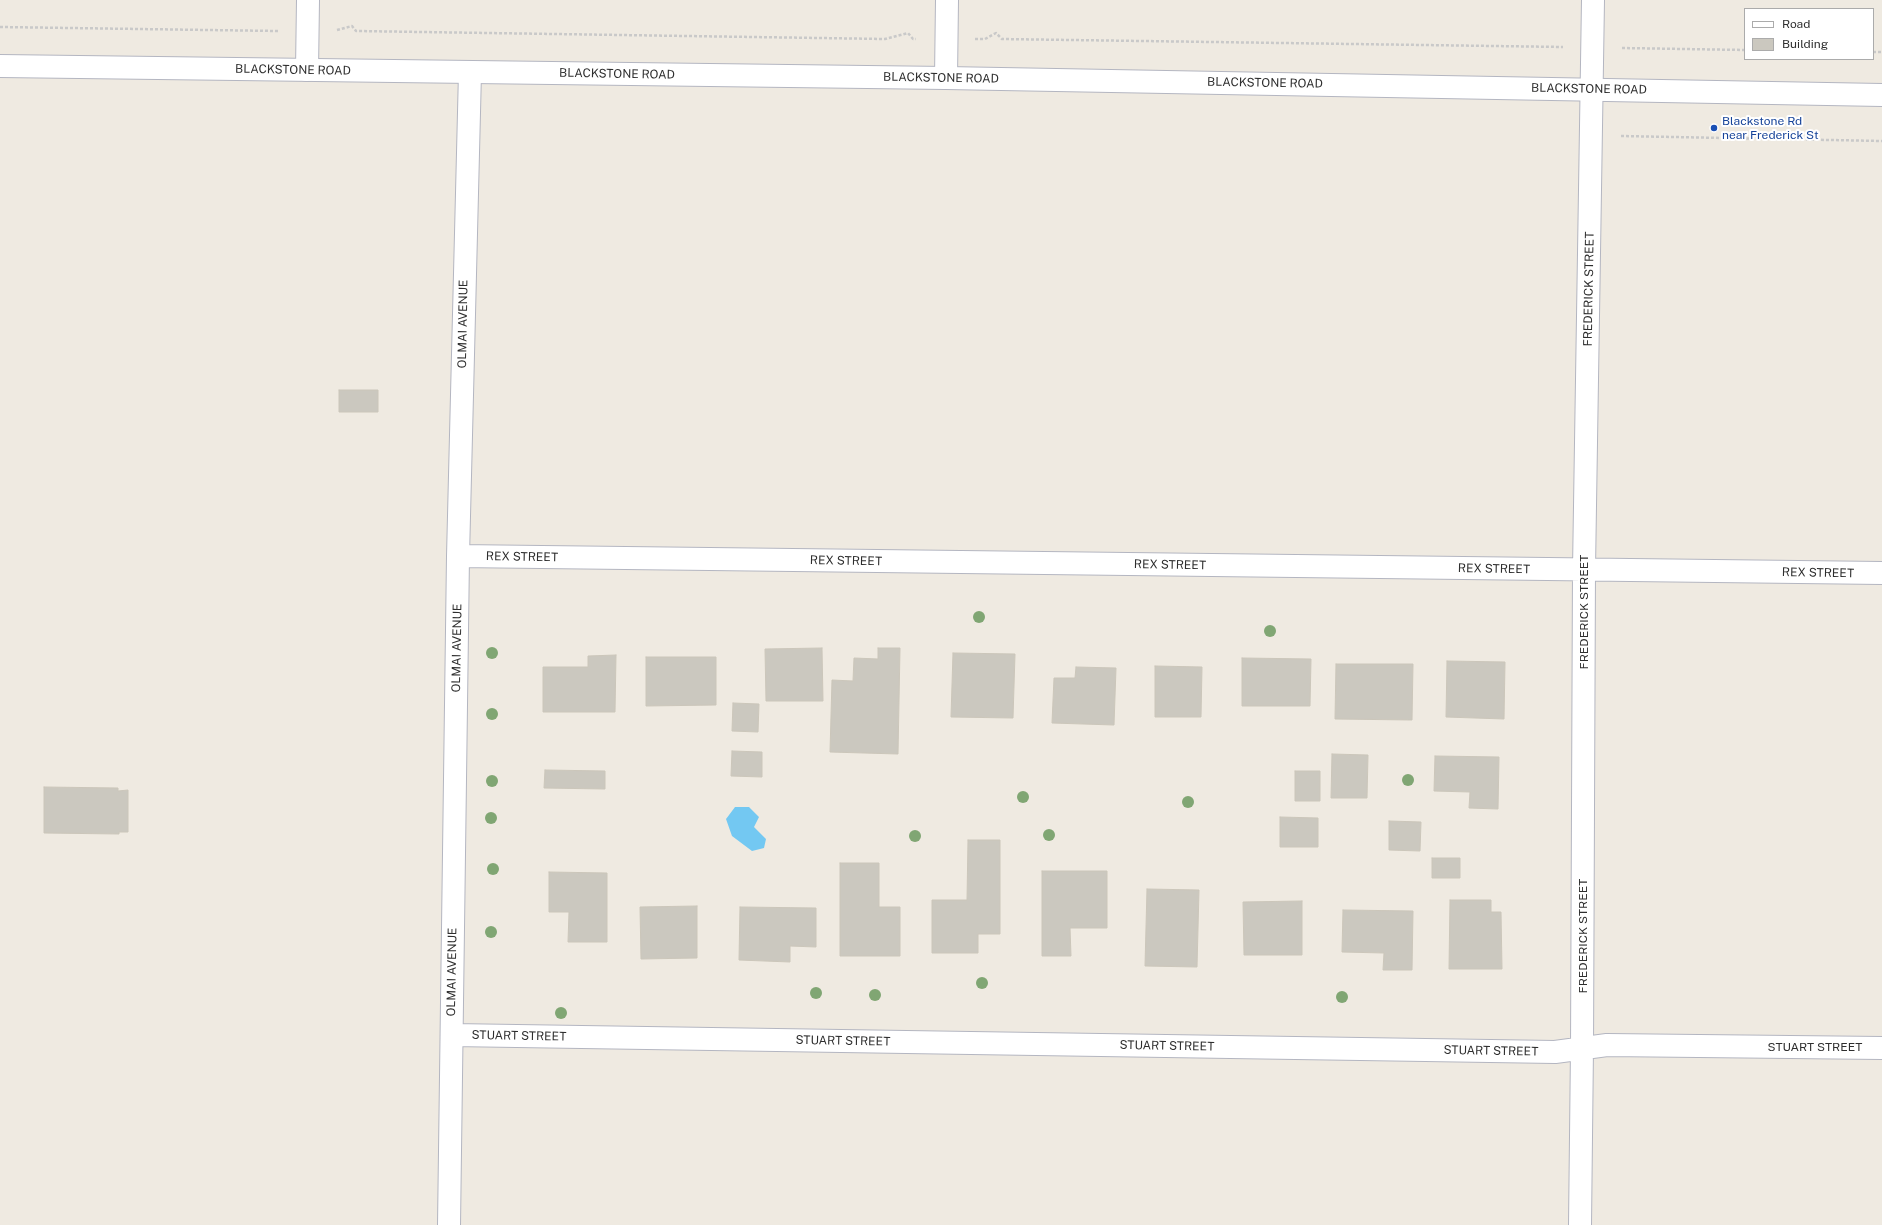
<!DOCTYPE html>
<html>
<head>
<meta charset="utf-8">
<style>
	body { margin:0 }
	#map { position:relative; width:1882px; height:1225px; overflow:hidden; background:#efeae1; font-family:"Public Sans",sans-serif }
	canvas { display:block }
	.legend { position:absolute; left:1744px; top:8px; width:130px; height:52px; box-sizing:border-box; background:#fff; border:1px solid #ababab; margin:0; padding:5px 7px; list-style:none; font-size:12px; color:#2e2e2e }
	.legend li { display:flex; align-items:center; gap:8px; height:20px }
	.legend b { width:20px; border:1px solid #ababab }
</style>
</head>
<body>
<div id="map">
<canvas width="1882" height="1225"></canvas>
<ul class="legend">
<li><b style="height:5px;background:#fff"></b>Road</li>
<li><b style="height:11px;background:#cbc8bf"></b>Building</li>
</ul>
</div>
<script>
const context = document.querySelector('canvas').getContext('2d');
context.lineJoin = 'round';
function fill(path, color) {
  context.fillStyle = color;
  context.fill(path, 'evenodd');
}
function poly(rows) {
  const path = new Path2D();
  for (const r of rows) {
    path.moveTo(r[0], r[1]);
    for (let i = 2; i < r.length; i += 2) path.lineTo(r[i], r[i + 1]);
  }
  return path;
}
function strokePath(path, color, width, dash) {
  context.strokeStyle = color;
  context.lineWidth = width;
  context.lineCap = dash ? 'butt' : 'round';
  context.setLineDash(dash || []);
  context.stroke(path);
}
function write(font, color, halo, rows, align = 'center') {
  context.font = font + ' "Public Sans",sans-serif';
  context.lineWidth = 4;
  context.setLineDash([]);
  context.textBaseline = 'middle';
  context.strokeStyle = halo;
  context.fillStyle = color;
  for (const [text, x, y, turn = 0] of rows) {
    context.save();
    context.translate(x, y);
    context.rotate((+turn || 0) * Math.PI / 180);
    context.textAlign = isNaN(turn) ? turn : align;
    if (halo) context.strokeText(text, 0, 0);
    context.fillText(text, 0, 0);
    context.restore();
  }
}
const water = poly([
	[735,807,749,807,759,817,754,827,766,839,764,848,752,851,732,836,726,819]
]);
const building = poly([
	[339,390,378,390,378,412,339,412,339,390],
	[822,648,823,701,766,701,765,649,822,648],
	[878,648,900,648,898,754,830,752,832,680,853,681,854,658,878,659,878,648],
	[953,653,1015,654,1013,718,951,717,953,653],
	[616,655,615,712,543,712,543,667,588,667,588,656,616,655],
	[646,657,716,657,716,705,646,706,646,657],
	[1242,658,1311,659,1310,706,1242,706,1242,658],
	[1447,661,1505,662,1504,719,1446,717,1447,661],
	[1336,664,1413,664,1412,720,1335,719,1336,664],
	[1155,666,1202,667,1201,717,1155,717,1155,666],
	[1076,667,1116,668,1114,725,1052,723,1054,678,1075,678,1076,667],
	[733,703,759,704,758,732,732,731,733,703],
	[732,751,762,752,762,777,731,776,732,751],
	[1332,754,1368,755,1367,798,1331,798,1332,754],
	[1435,756,1499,757,1498,809,1469,808,1470,792,1434,791,1435,756],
	[545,770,605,771,605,789,544,788,545,770],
	[1295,771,1320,771,1320,801,1295,801,1295,771],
	[44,787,118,788,118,791,128,790,128,832,119,832,119,834,44,833,44,787],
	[1280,817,1318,818,1318,847,1280,847,1280,817],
	[1389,821,1421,822,1420,851,1389,850,1389,821],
	[968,840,1000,840,1000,934,978,934,978,953,932,953,932,900,967,900,968,840],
	[1432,858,1460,858,1460,878,1432,878,1432,858],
	[840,863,879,863,879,907,900,907,900,956,840,956,840,863],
	[1042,871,1107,871,1107,928,1070,928,1071,956,1042,956,1042,871],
	[549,872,607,873,607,942,568,942,569,912,549,912,549,872],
	[1147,889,1199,890,1197,967,1145,966,1147,889],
	[1450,900,1491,900,1491,912,1501,912,1502,969,1449,969,1450,900],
	[1302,901,1302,955,1244,955,1243,902,1302,901],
	[697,906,697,958,641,959,640,907,697,906],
	[740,907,816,908,816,947,790,946,790,962,739,960,740,907],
	[1343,910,1413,911,1412,970,1383,970,1384,953,1342,952,1343,910]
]);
const path = poly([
	[0,27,278,31],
	[337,30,352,26,356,31,885,39,908,33,913,39,916,39],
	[975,39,985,39,996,33,1002,39,1563,47],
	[1622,48,1745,50],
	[1873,52,1882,52],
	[1621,136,1882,141]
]);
const street = poly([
	[307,70,308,0],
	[946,78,947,0],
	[458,556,1882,573],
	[452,1035,1555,1052,1607,1045,1882,1048],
	[449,1225,458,556,470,72],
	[1580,1225,1582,1048,1584,569,1593,0]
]);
const secondary = poly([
	[0,66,946,78,1882,95]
]);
const trees = [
	[979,617],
	[1270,631],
	[492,653],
	[492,714],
	[1408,780],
	[492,781],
	[1023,797],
	[1188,802],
	[491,818],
	[1049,835],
	[915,836],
	[493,869],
	[491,932],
	[982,983],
	[816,993],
	[875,995],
	[1342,997],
	[561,1013]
];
const markers = [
	[1714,128,4,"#1a4fb4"]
];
const streetNames = [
	["BLACKSTONE ROAD",293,70,1],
	["BLACKSTONE ROAD",617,74,1],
	["BLACKSTONE ROAD",941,78,1],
	["BLACKSTONE ROAD",1265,83,1],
	["BLACKSTONE ROAD",1589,89,1],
	["FREDERICK STREET",1589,289,-89],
	["OLMAI AVENUE",463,324,-89],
	["REX STREET",522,557,1],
	["REX STREET",846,561,1],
	["REX STREET",1170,565,1],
	["REX STREET",1494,569,1],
	["REX STREET",1818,573,1],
	["FREDERICK STREET",1584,612,-90],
	["OLMAI AVENUE",457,648,-89],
	["FREDERICK STREET",1583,936,-90],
	["OLMAI AVENUE",452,972,-89],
	["STUART STREET",519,1036,1],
	["STUART STREET",843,1041,1],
	["STUART STREET",1167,1046,1],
	["STUART STREET",1815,1047],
	["STUART STREET",1491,1051,1]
];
const transitNames = [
	["Blackstone Rd",1722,121],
	["near Frederick St",1722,135]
];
fill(water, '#73c8f2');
fill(building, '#cbc8bf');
strokePath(building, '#cbc6ba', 1);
strokePath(street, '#b4b6c1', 24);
strokePath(secondary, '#b4b6c1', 24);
strokePath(path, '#c9c9c9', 2.5, [3, 2]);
strokePath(street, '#fff', 22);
strokePath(secondary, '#fff', 22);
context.fillStyle = '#80a673';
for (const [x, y] of trees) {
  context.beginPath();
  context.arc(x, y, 6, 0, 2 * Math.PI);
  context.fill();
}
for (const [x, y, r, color] of markers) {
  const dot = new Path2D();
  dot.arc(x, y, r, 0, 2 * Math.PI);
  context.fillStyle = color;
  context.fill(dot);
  strokePath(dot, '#fff', 1.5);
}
write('12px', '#2e2e2e', '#fff', streetNames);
write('12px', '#164399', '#fff', transitNames, 'left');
</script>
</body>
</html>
